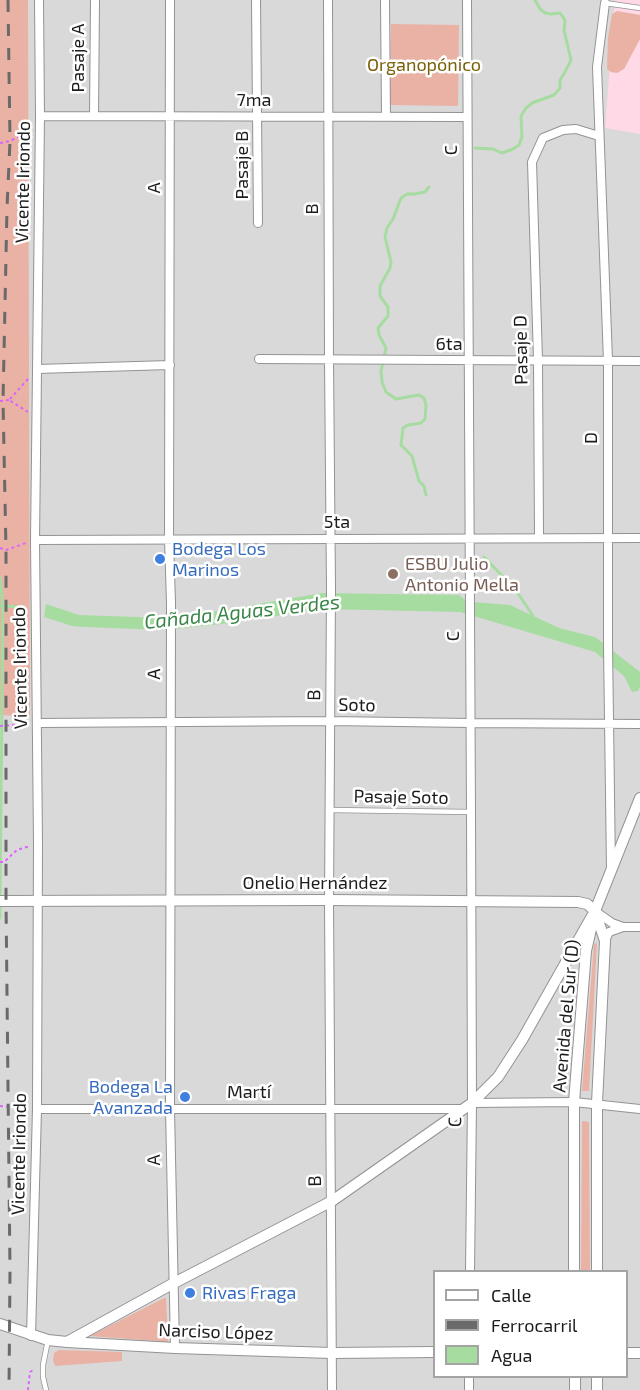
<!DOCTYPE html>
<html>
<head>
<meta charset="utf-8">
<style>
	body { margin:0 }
	#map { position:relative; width:640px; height:1390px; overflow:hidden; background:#eee1e9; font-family:"Exo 2",sans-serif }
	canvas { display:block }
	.legend { position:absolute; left:433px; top:1270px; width:195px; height:108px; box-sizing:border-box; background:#fff; border:2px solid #a4a4a4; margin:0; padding:8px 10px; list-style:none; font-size:18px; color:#1c1c1c }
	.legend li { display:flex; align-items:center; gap:12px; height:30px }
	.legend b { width:30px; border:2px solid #a4a4a4 }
</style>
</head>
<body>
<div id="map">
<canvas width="640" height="1390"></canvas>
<ul class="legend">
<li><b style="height:8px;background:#fff"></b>Calle</li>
<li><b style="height:8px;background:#6a6a6a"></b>Ferrocarril</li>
<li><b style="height:16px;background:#a6dca0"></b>Agua</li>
</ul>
</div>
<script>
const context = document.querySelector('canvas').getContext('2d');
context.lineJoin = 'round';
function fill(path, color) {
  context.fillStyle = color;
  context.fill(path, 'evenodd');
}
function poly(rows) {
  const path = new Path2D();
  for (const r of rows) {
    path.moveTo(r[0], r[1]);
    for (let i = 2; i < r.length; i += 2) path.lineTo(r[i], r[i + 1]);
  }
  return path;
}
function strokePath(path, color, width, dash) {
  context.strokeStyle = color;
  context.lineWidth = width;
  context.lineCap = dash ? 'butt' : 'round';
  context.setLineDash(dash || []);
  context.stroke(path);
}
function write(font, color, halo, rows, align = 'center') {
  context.font = font + ' "Exo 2",sans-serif';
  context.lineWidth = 5;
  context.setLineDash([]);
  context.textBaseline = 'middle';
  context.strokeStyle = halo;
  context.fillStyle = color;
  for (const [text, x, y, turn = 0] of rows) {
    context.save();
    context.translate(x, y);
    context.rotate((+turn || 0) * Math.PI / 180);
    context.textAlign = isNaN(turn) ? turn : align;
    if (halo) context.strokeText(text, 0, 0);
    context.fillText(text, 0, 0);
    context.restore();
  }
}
const residential = poly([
	[0,0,640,0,640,1390,0,1390],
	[434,1272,626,1272,626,1376,434,1376]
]);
const education = poly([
	[615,0,640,0,640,134,605,128]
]);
const grass = poly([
	[0,0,28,0,30,717,0,715],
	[617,11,640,15,640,39,624,69,617,73,611,72,607,69,608,38,612,14],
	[391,24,459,25,458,106,390,105],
	[597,943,589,1091,582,1091,594,944],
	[582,1121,589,1122,590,1271,581,1271],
	[166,1297,168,1342,90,1336],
	[59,1350,122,1352,122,1361,55,1366,53,1360,54,1353]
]);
const water = poly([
	[322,593,459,595,465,600,472,602,510,605,559,628,595,637,640,672,640,687,638,691,632,692,624,676,595,652,460,612,322,609,230,623,164,630,85,627,72,626,44,617,46,604,79,615,165,618,211,612]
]);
const stream = poly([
	[475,148,493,149,502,153,513,149,519,145,522,137,521,116,526,108,532,103,554,95,560,88,560,80,565,72,571,60,564,30,565,20,560,13,551,14,545,13,540,9,535,0],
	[426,495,424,486,419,481,412,456,401,445,403,428,408,425,421,423,425,419,426,405,424,398,419,395,396,399,386,392,382,382,381,371,386,348,379,335,378,328,388,316,388,307,380,296,380,286,390,268,391,262,385,237,387,228,393,219,401,198,407,194,414,194,425,192,429,187],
	[484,557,515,589,533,616],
	[0,578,3,605,0,897],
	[0,606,24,607],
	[0,918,0,904]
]);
const path = poly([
	[0,143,10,141,31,131],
	[28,379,9,400,28,412],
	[0,401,9,400],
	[0,548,6,550,26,543],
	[0,726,29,724],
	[0,862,4,862,17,850,30,846],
	[0,1106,28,1108],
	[28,1390,30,1372,35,1369]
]);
const service = poly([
	[605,3,640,8],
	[330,810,471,812],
	[46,1390,43,1377,43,1365,48,1340]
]);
const minor = poly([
	[170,0,169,539,171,603,170,1109,175,1348],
	[256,0,258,223],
	[328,0,329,360,331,590,329,900,332,1390],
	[385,0,386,117],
	[467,0,471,812,472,1103,470,1272],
	[605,3,597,67,608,361,608,645,611,869],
	[40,116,467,117],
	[94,116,95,0],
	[259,359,640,361],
	[37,369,170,365],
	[539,537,538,360,532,162,543,138,563,130,576,129,599,136],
	[35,540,640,538],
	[38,723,330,721,470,723,640,724],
	[595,911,612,923,623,927,640,927],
	[605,941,609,932,623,927],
	[472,1103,574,1102,640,1109],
	[37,1109,461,1109],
	[31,1336,37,1109,38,843,35,540,40,116,39,0],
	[469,1390,469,1376]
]);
const tertiary = poly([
	[0,901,329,900,578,902,587,904,595,911],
	[595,911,605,941,597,1103,597,1272],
	[574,1272,574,1102,586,951,592,925],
	[0,1324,48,1340,67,1342,175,1348,332,1353,434,1352],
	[67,1342,174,1283,332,1201,472,1103,498,1077,522,1040,583,932,595,911,640,798],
	[626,1353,640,1353],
	[575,1376,575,1390],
	[597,1376,597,1390]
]);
const rail = poly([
	[8,0,10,141,7,208,3,401,6,550,6,901,10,1271,9,1390]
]);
const markers = [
	[160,559,6,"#3f7fe0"],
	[393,574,6,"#8d6e63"],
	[185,1097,6,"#3f7fe0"],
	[190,1293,6,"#3f7fe0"]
];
const streetNames = [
	["Pasaje A",78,58,-90],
	["7ma",254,100],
	["C",451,150,-90],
	["Pasaje B",242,165,-90],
	["Vicente Iriondo",23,182,-89],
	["A",154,188,-90],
	["B",312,209,-90],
	["6ta",449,344],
	["Pasaje D",521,350,-91],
	["D",591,438,-90],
	["5ta",337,522],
	["C",453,636,-90],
	["Vicente Iriondo",20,668,-91],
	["A",154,674,-89],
	["B",314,695,-89],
	["Soto",357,705,1],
	["Pasaje Soto",401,797,1],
	["Onelio Hernández",315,883],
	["Avenida del Sur (D)",566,1016,-85],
	["Martí",249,1092],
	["C",455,1122,-89],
	["Vicente Iriondo",19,1154,-89],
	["A",154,1160,-91],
	["B",315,1181,-91],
	["Narciso López",216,1332,2]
];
const parkNames = [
	["Organopónico",424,65]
];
const shopNames = [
	["Bodega Los",172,549],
	["Marinos",172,570],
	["Bodega La",173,1087,"right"],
	["Avanzada",173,1108,"right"],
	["Rivas Fraga",202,1293]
];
const educationNames = [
	["ESBU Julio",405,564],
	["Antonio Mella",405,585]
];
const waterNames = [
	["Cañada Aguas Verdes",242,612,-6]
];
fill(residential, '#dad9da');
fill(education, '#ffd9e5');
fill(grass, '#e9b2a5');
fill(water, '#a6dca0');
strokePath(stream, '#a6dca0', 3);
strokePath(service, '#939393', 6);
strokePath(minor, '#939393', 10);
strokePath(tertiary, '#939393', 12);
strokePath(path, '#db64fc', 2, [3, 3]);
strokePath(service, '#fff', 4.5);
strokePath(minor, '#fff', 8);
strokePath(tertiary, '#fff', 10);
strokePath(rail, '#6a6a6a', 3, [12, 12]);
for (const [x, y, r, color] of markers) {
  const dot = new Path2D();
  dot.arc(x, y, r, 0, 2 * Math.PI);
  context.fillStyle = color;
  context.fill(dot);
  strokePath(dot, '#fff', 2);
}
write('18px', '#1c1c1c', '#fff', streetNames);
write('18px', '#7a6009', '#fff', parkNames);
write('18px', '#366cbe', '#fff', shopNames, 'left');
write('18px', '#785e54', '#fff', educationNames, 'left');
write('italic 20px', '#3a8548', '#fff', waterNames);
</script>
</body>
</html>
